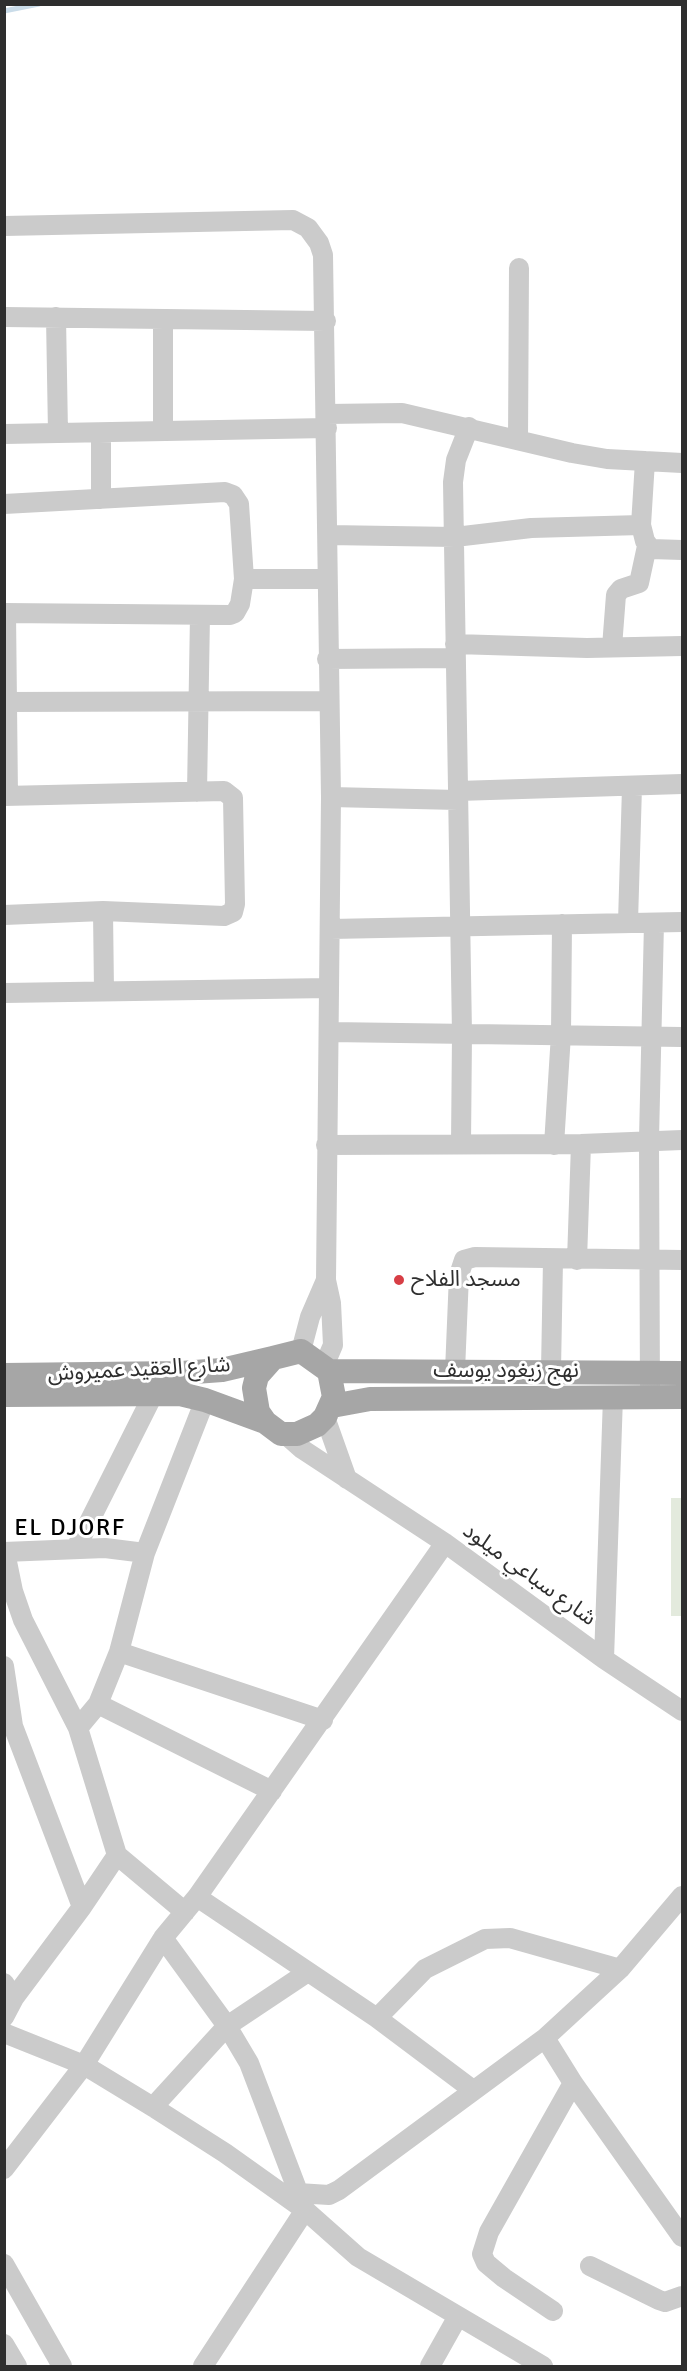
<!DOCTYPE html>
<html>
<head>
<meta charset="utf-8">
<style>
	body { margin:0 }
	#map { position:relative; width:687px; height:2371px; overflow:hidden; background:#fff; font-family:Signika,sans-serif }
	canvas { display:block }
	.frame { position:absolute; inset:0; border:6px solid #2e2e2e; pointer-events:none }
</style>
</head>
<body>
<div id="map">
<canvas width="687" height="2371"></canvas>
<div class="frame"></div>
</div>
<script>
const context = document.querySelector('canvas').getContext('2d');
context.lineJoin = 'round';
function fill(path, color) {
  context.fillStyle = color;
  context.fill(path, 'evenodd');
}
function poly(rows) {
  const path = new Path2D();
  for (const r of rows) {
    path.moveTo(r[0], r[1]);
    for (let i = 2; i < r.length; i += 2) path.lineTo(r[i], r[i + 1]);
  }
  return path;
}
function strokePath(path, color, width, dash) {
  context.strokeStyle = color;
  context.lineWidth = width;
  context.lineCap = dash ? 'butt' : 'round';
  context.setLineDash(dash || []);
  context.stroke(path);
}
function write(font, color, halo, rows, align = 'center') {
  context.font = font + ' Signika,"Noto Sans Arabic",sans-serif';
  context.lineWidth = 6;
  context.setLineDash([]);
  context.textBaseline = 'middle';
  context.strokeStyle = halo;
  context.fillStyle = color;
  for (const [text, x, y, turn = 0] of rows) {
    context.save();
    context.translate(x, y);
    context.rotate((+turn || 0) * Math.PI / 180);
    context.textAlign = isNaN(turn) ? turn : align;
    if (halo) context.strokeText(text, 0, 0);
    context.fillText(text, 0, 0);
    context.restore();
  }
}
const green = poly([
	[671,1498,682,1498,682,1616,671,1616]
]);
const stream = poly([
	[4,11,39,4]
]);
const minor = poly([
	[4,226,293,220,308,228,319,243,323,255,331,797,326,1280,331,1303,333,1345,324,1366],
	[4,317,326,321],
	[56,317,58,433],
	[163,319,163,431],
	[327,414,402,413,572,453,607,459,682,463],
	[4,434,327,428],
	[518,440,519,268],
	[645,461,641,525,645,541,651,549,682,550],
	[101,499,101,433],
	[4,504,225,492,233,495,239,504,244,579],
	[328,535,455,537,531,528,641,525],
	[4,613,230,615,235,613,240,604,244,579,327,579],
	[6,613,8,796],
	[455,644,587,648,682,646],
	[612,647,616,595,621,589,639,583,647,546],
	[327,659,455,658],
	[4,702,328,701],
	[458,791,682,784],
	[197,792,200,615],
	[4,796,224,791,233,798,235,904,233,912,224,916,103,911,4,915],
	[331,797,458,800],
	[103,911,104,991],
	[628,922,632,787],
	[331,929,682,922],
	[4,993,329,988],
	[330,1032,682,1037],
	[461,1144,462,1034,453,482,456,460,469,427],
	[326,1145,581,1144,682,1140],
	[554,1145,561,1034,562,924],
	[577,1260,581,1144],
	[301,1351,310,1317,326,1280],
	[551,1370,553,1260],
	[455,1371,459,1275,464,1260,475,1257,682,1260],
	[650,1397,649,1139,654,923],
	[325,1417,347,1479],
	[285,1434,302,1449,445,1543,604,1659,682,1711],
	[76,1548,154,1393],
	[4,1552,105,1548,145,1553],
	[5,1552,13,1591,23,1620,78,1728,117,1855,185,1912],
	[119,1652,323,1720],
	[604,1659,613,1397],
	[4,1666,13,1726,82,1907],
	[98,1704,272,1791],
	[78,1728,98,1704,119,1652,145,1553,205,1400],
	[197,1897,377,2018,473,2090],
	[163,1938,227,2026,249,2063,305,2210,203,2366],
	[4,1983,14,1998,82,1907,117,1855],
	[4,2017,14,1998],
	[377,2018,425,1969,485,1939,510,1938,620,1969],
	[4,2033,84,2065,153,2107,225,2153,305,2210,358,2257,543,2366],
	[545,2038,573,2083,682,2237],
	[153,2107,227,2026,308,1972],
	[4,2169,84,2065,163,1938,197,1897,445,1543],
	[298,2193,329,2195,339,2190,545,2038,620,1969,682,1896],
	[4,2264,62,2366],
	[590,2266,659,2300,665,2302,682,2296],
	[553,2311,504,2278,486,2263,482,2254,489,2232,573,2083],
	[4,2344,17,2366],
	[430,2366,457,2318]
]);
const major = poly([
	[301,1351,329,1371,334,1397,325,1417,317,1425,297,1434,281,1434,265,1422,258,1412,254,1388,257,1376,273,1358,301,1351],
	[329,1371,682,1373],
	[4,1375,181,1373,222,1370,273,1358],
	[4,1395,180,1394,205,1400,265,1422],
	[332,1406,370,1399,682,1397]
]);
const markers = [
	[399,1280,6,"#d73e45"]
];
const poiNames = [
	["مسجد الفلاح",411,1280]
];
const streetNames = [
	["شارع العقيد عميروش",139,1370,-3],
	["نهج زيغود يوسف",506,1371],
	["شارع سباعي ميلود",529,1575,36]
];
const neighbourhoodNames = [
	["EL DJORF",70,1529]
];
fill(green, '#e3eadd');
strokePath(stream, '#cadce9', 5);
strokePath(minor, '#cbcbcb', 20);
strokePath(major, '#a6a6a6', 24);
for (const [x, y, r, color] of markers) {
  const dot = new Path2D();
  dot.arc(x, y, r, 0, 2 * Math.PI);
  context.fillStyle = color;
  context.fill(dot);
  strokePath(dot, '#fff', 2);
}
write('22px', '#2e2e2e', '#fff', poiNames, 'left');
write('22px', '#2e2e2e', '#fff', streetNames);
context.letterSpacing = '1.5px';
write('24px', '#000', '#fff', neighbourhoodNames);
context.letterSpacing = '0px';
</script>
</body>
</html>
